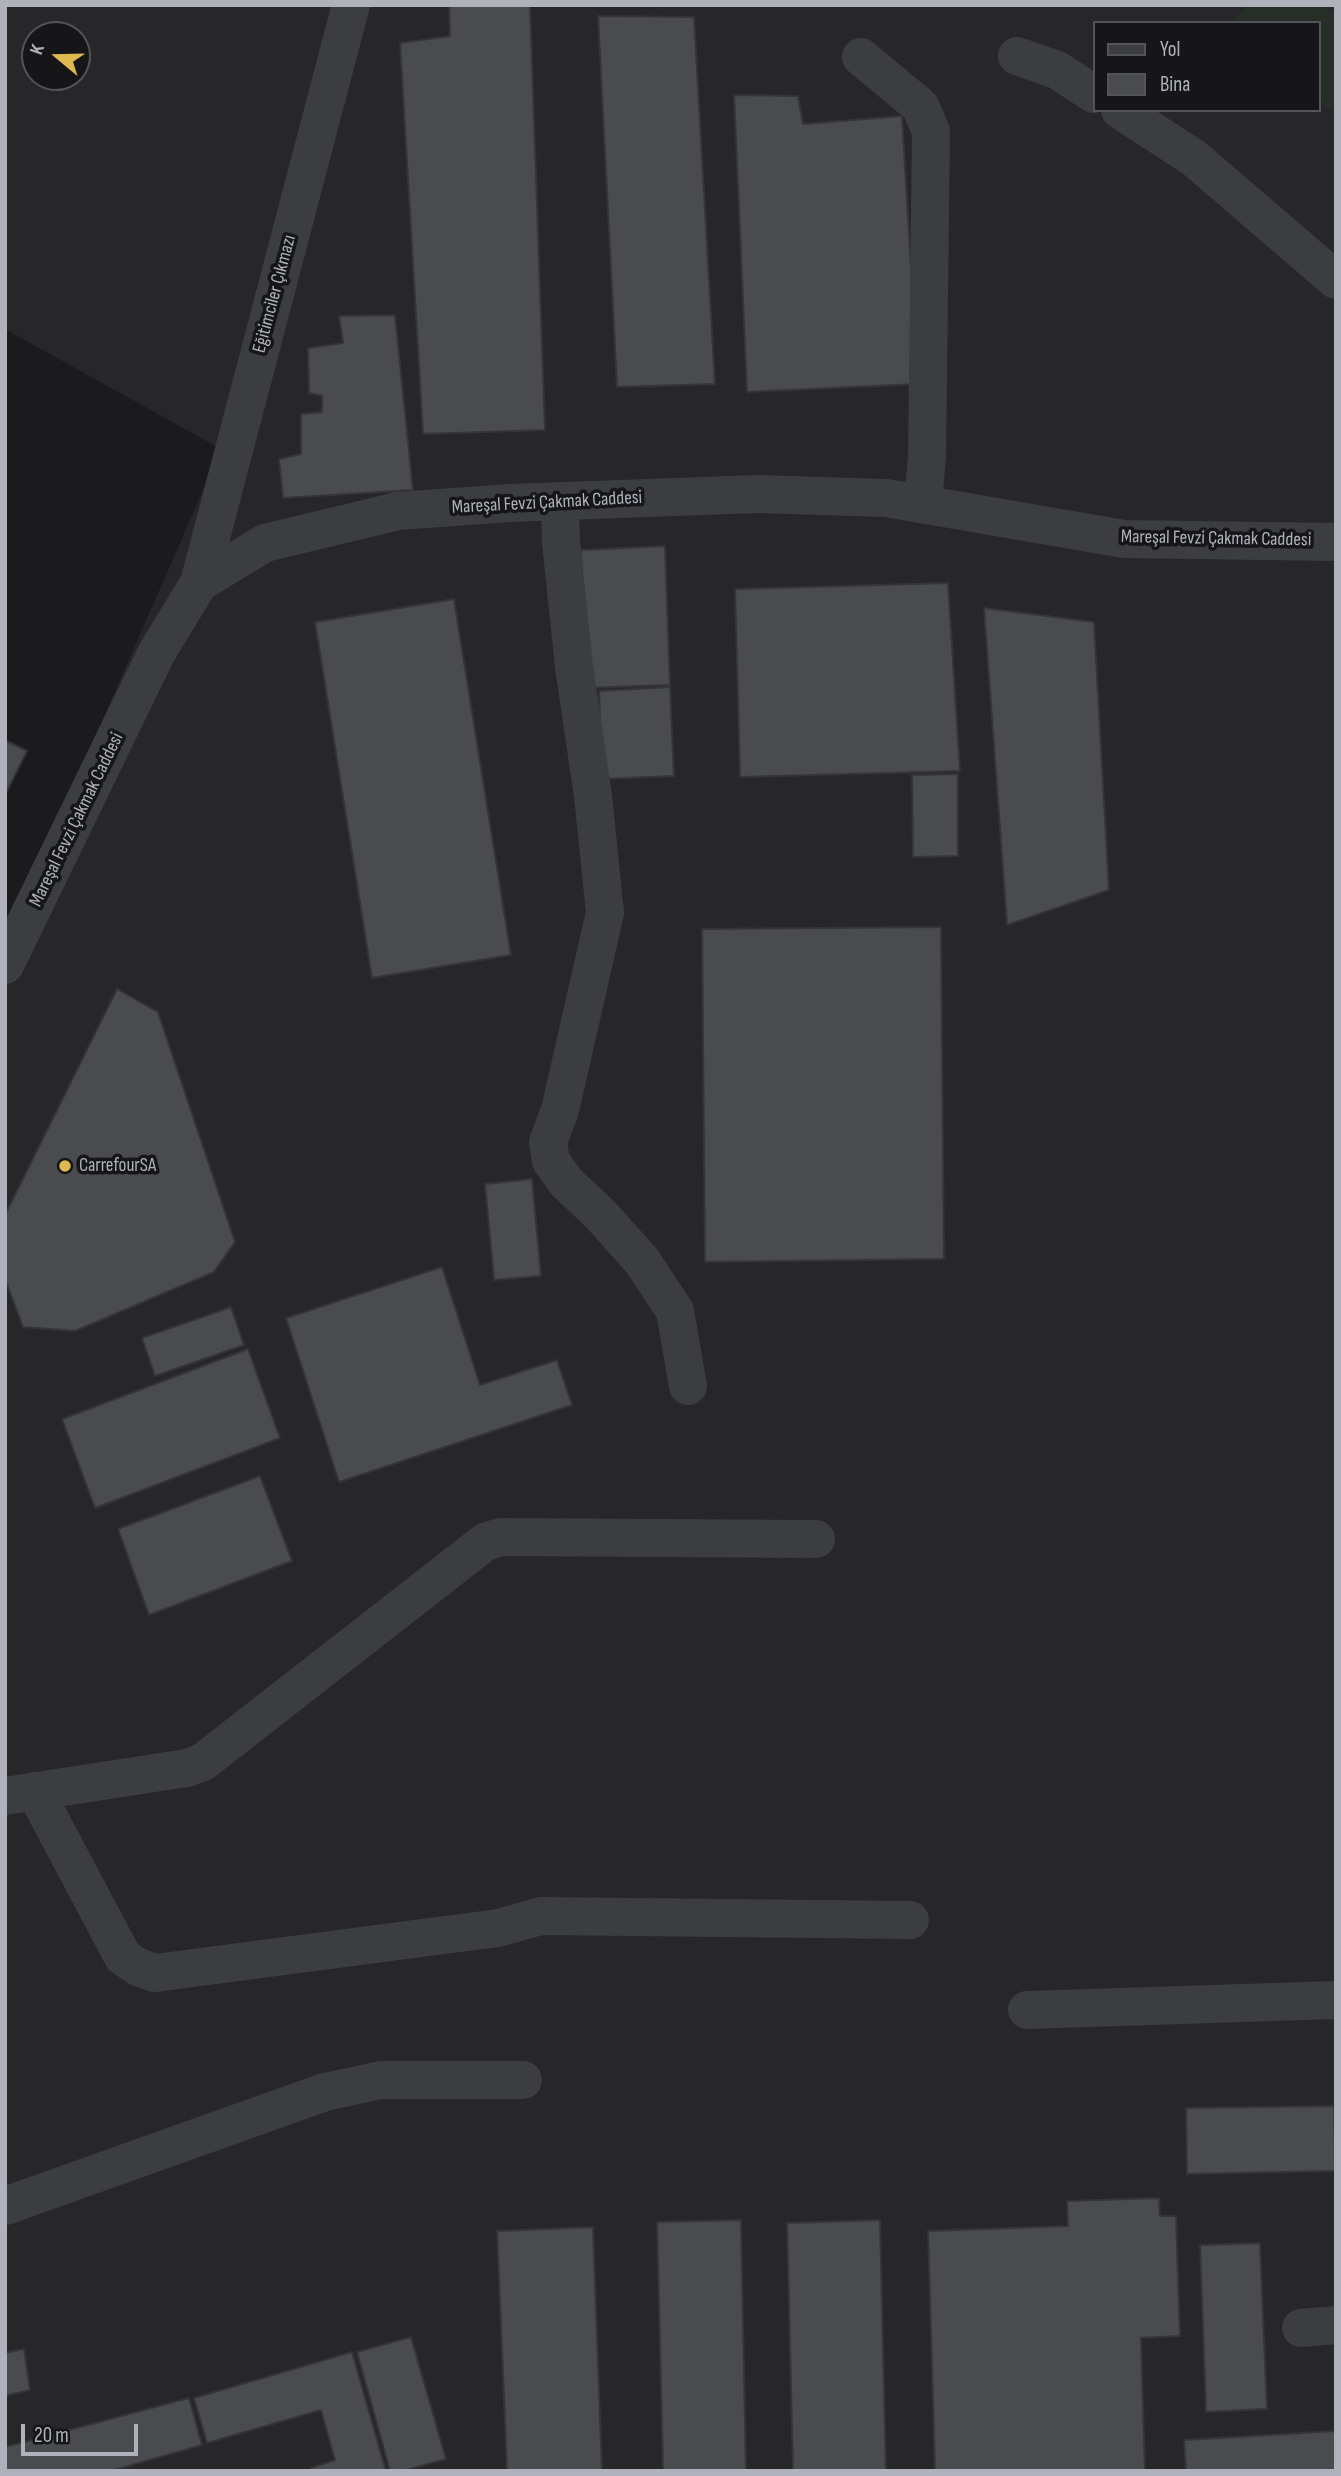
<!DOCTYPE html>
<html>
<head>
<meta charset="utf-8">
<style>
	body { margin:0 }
	#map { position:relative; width:1341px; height:2476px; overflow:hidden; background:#1b1b1d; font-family:"Sofia Sans Condensed",sans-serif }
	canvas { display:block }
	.frame { position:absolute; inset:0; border:7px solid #afb2bb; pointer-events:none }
	.legend { position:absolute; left:1093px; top:21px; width:228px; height:91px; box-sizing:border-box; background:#161618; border:2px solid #535459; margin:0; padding:9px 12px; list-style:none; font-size:21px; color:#afb2bb }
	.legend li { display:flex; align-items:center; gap:14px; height:35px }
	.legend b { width:35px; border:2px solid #535459 }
	.north { position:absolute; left:21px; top:21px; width:70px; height:70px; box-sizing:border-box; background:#161618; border:2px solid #535459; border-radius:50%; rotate:289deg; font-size:19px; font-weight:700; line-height:28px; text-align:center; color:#afb2bb }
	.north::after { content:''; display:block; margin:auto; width:24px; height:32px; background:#dfb851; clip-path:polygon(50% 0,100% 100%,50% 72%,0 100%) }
	.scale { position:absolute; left:21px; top:2424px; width:117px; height:32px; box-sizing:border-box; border:4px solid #afb2bb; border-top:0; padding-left:9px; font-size:21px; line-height:24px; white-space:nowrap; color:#afb2bb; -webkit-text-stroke:5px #161618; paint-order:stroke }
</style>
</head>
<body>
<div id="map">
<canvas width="1341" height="2476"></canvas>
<div class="frame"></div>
<ul class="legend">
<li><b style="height:9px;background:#3c3d41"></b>Yol</li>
<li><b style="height:19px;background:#4a4b4f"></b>Bina</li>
</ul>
<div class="north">K</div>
<div class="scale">20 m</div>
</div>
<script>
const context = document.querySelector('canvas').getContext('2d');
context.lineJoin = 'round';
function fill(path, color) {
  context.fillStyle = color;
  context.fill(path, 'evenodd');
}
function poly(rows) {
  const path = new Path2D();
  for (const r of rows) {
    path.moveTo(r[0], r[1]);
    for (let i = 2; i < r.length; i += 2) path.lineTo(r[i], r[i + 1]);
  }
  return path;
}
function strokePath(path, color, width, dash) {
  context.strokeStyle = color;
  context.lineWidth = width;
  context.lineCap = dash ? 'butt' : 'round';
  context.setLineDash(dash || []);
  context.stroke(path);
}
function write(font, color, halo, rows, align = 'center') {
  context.font = font + ' "Sofia Sans Condensed",sans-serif';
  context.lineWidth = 7;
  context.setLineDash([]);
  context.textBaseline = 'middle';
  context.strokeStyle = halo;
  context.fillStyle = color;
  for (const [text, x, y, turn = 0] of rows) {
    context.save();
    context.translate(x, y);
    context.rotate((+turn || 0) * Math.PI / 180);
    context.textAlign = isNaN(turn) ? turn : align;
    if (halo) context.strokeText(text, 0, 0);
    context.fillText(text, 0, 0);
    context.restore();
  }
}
const built = poly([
	[5,5,1336,5,1336,2471,5,2471,5,943,221,449,5,329],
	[1094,23,1318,23,1318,110,1094,110],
	[35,35,77,35,77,77,35,77]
]);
const green = poly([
	[1248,5,1324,5,1336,15,1336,115,1318,100,1318,23,1232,23]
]);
const building = poly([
	[449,5,530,5,545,430,423,434,400,43,450,36,449,5],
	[598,16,694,17,715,384,617,387,598,16],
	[734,95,798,96,803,124,902,116,918,384,747,392,734,95],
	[395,315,413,490,283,498,279,459,301,454,301,414,322,412,322,396,309,393,308,348,343,343,339,316,395,315],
	[665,546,670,685,586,688,581,550,665,546],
	[948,583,960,771,740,777,735,589,948,583],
	[454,599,511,955,372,978,315,622,454,599],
	[984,608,1094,622,1109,890,1007,925,984,608],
	[670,687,674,776,602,779,599,691,670,687],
	[5,740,27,751,5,795,5,740],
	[958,774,958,856,913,857,912,775,958,774],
	[941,927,944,1259,705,1262,702,929,941,927],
	[117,989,158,1012,235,1242,214,1272,75,1331,23,1327,5,1279,5,1215,117,989],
	[532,1179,541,1276,494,1280,485,1184,532,1179],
	[442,1267,480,1385,557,1360,572,1405,339,1482,286,1318,442,1267],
	[231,1307,244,1345,155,1376,142,1338,231,1307],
	[248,1349,280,1438,95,1508,62,1419,248,1349],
	[260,1476,292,1561,149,1615,118,1529,260,1476],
	[1334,2106,1335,2171,1187,2174,1186,2108,1334,2106],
	[1159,2198,1160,2216,1176,2216,1180,2336,1141,2338,1145,2471,935,2471,928,2231,1068,2226,1067,2201,1159,2198],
	[741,2220,746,2471,663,2471,657,2222,741,2220],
	[880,2220,886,2471,793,2471,787,2223,880,2220],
	[593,2227,602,2471,507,2471,497,2231,593,2227],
	[1260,2243,1267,2409,1206,2412,1200,2245,1260,2243],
	[411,2337,446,2459,403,2471,390,2471,357,2352,411,2337],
	[24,2349,30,2390,5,2396,5,2353,24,2349],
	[352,2352,386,2471,312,2471,311,2468,335,2460,321,2410,207,2443,194,2398,352,2352],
	[189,2398,202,2445,111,2471,5,2471,5,2447,189,2398],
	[1336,2431,1336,2471,1186,2471,1184,2440,1336,2431]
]);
const minor = poly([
	[1017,56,1057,70,1094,94],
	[861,57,920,106,931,131,927,456,923,504],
	[1120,110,1194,158,1336,280],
	[560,501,561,542,574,667,593,796,605,913,560,1110,548,1142,551,1161,566,1182,600,1214,642,1261,675,1311,688,1386],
	[199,583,351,5],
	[5,965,157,652,199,583,265,543,398,511,510,503,758,494,886,498,1124,539,1336,542],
	[35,1791,123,1957,138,1967,155,1973,498,1928,541,1916,910,1920],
	[5,1796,187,1768,203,1762,485,1542,501,1537,816,1539],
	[1027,2010,1336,2000],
	[5,2206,325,2092,381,2080,523,2080],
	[1301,2328,1336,2325]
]);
const markers = [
	[65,1166,7,"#dfb851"]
];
const streetNames = [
	["Eğitimciler Çıkmazı",275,294,-75],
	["Mareşal Fevzi Çakmak Caddesi",547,503,-3],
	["Mareşal Fevzi Çakmak Caddesi",1216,539,1],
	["Mareşal Fevzi Çakmak Caddesi",77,820,-64]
];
const poiNames = [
	["CarrefourSA",79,1166]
];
fill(built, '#27272a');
fill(green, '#272e28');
fill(building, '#4a4b4f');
strokePath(building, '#353539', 2);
strokePath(minor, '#3c3d41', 38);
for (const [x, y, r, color] of markers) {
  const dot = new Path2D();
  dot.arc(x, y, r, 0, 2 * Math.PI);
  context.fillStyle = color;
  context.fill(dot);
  strokePath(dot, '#161618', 2.5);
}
write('19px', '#afb2bb', '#161618', streetNames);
write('19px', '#afb2bb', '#161618', poiNames, 'left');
</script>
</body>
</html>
